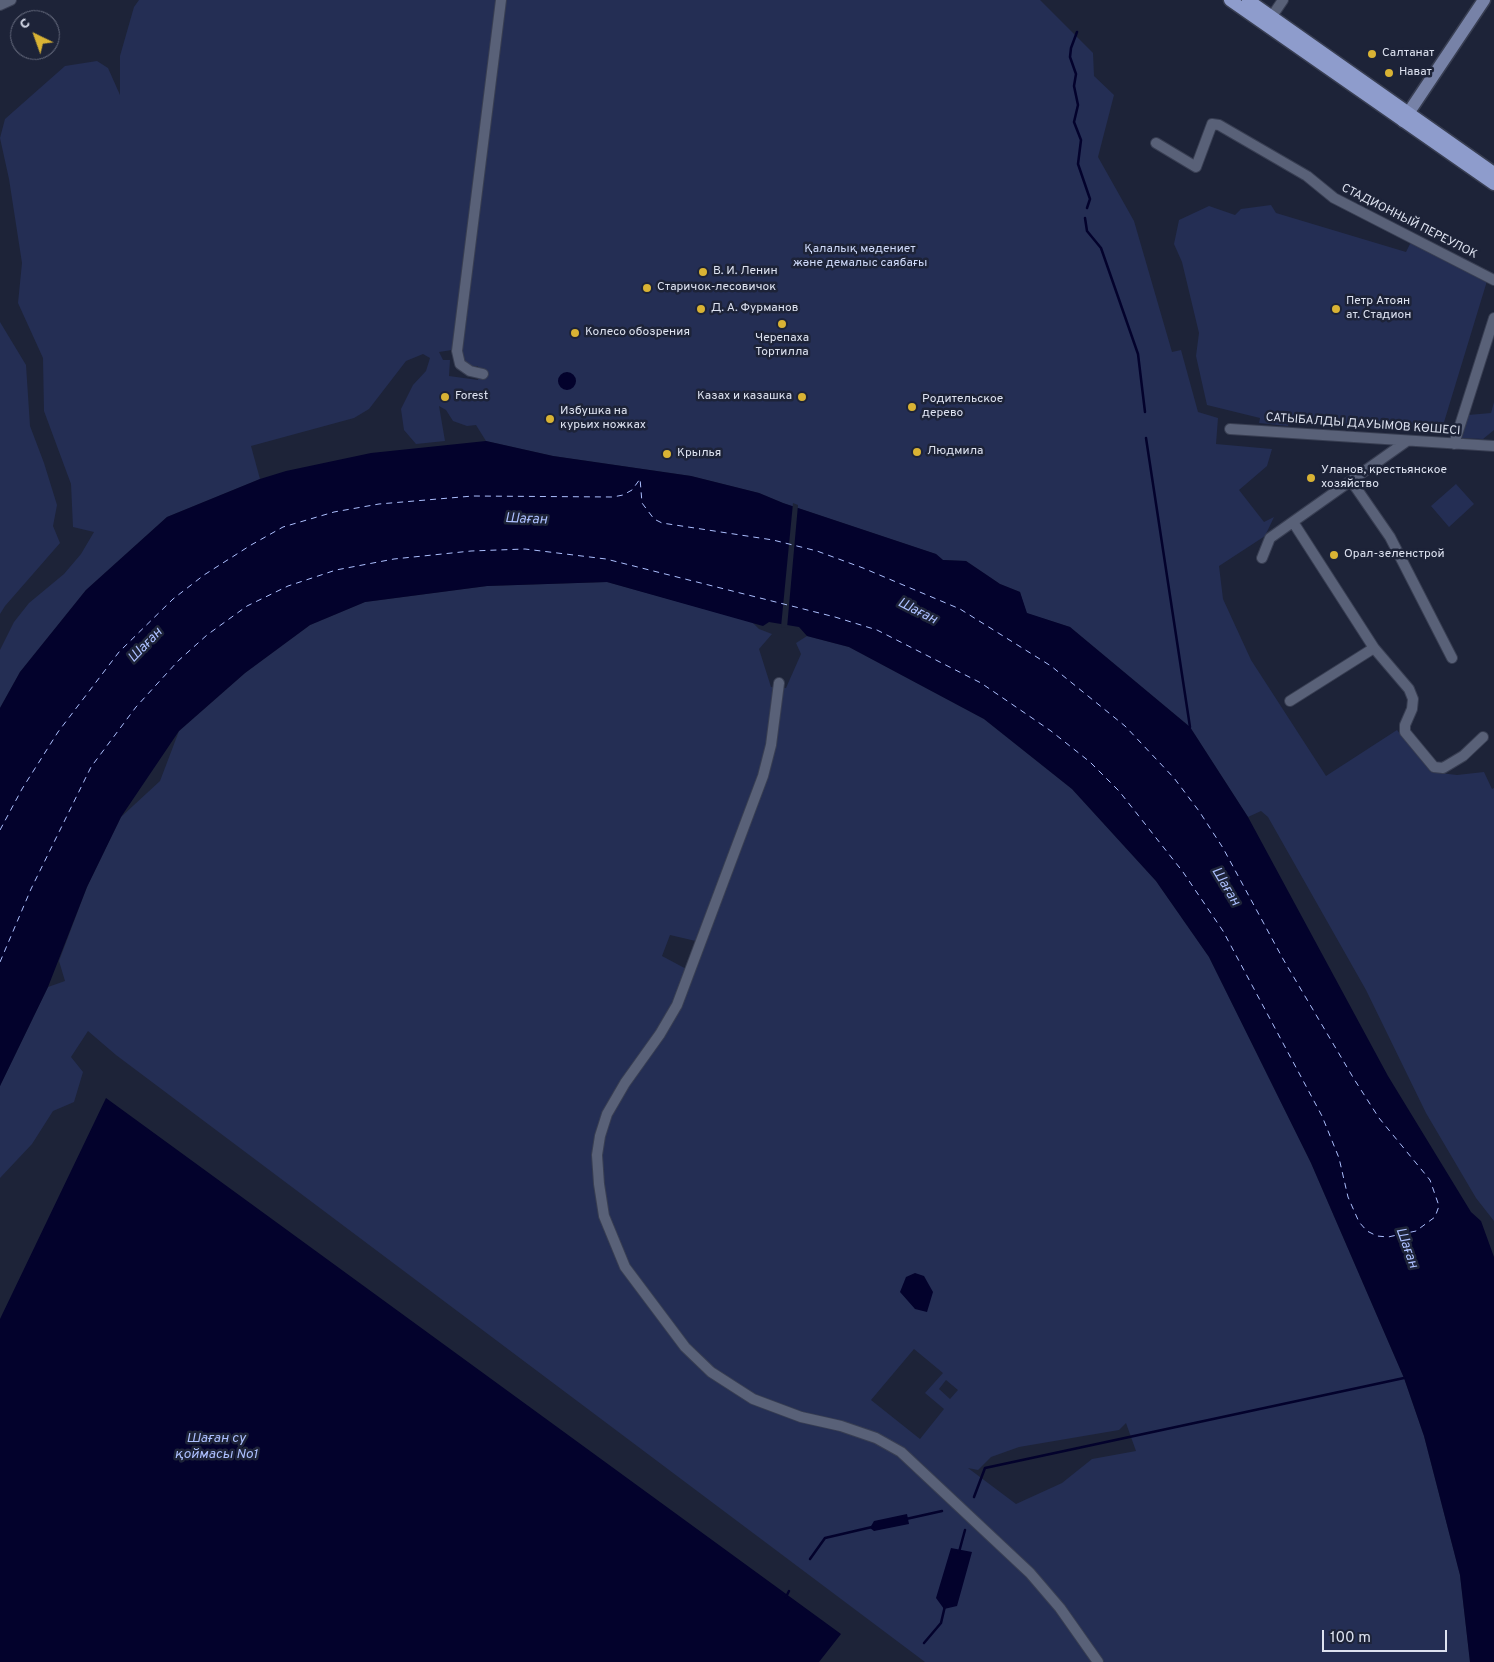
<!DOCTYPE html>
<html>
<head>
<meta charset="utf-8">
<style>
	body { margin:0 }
	#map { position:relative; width:1494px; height:1662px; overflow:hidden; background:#1d2338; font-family:Overpass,sans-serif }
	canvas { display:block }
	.north { position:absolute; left:10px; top:10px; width:50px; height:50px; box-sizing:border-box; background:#1d2338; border:1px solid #6a6f82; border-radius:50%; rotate:318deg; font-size:14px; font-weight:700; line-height:20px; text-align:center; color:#dde2f0 }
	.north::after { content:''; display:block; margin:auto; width:18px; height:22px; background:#d9b334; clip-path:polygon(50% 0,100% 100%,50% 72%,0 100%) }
	.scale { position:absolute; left:1322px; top:1630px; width:125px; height:22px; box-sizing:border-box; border:2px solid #dde2f0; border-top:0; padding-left:6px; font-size:15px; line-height:18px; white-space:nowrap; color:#dde2f0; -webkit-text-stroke:4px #1d2338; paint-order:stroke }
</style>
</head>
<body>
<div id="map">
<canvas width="1494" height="1662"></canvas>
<div class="north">С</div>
<div class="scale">100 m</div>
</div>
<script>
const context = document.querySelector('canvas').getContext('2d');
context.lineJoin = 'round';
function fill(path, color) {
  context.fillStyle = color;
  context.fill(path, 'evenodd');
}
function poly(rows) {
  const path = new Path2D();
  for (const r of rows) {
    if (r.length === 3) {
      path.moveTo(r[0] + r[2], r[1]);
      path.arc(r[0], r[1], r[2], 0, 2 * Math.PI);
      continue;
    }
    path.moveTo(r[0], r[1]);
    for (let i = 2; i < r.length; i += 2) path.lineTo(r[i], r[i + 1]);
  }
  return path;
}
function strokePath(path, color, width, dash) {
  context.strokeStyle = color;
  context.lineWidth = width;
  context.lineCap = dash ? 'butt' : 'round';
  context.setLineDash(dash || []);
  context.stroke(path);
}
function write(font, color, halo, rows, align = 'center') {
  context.font = font + ' Overpass,sans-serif';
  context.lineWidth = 5;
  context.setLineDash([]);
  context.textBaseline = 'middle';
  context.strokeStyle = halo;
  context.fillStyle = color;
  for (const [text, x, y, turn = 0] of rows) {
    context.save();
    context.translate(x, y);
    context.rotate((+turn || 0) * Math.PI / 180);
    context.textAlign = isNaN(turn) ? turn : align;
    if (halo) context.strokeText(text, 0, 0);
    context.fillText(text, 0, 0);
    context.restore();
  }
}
const green = poly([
	[139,0,1040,0,1093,53,1094,76,1114,95,1098,157,1134,221,1172,352,1181,350,1198,412,1218,418,1216,444,1272,449,1267,466,1239,490,1264,522,1274,517,1265,536,1219,566,1223,599,1251,660,1326,776,1397,730,1431,772,1457,775,1484,772,1492,789,1494,788,1494,1221,1476,1198,1426,1113,1366,990,1268,817,1261,811,1248,817,1190,727,1070,627,1026,613,1020,592,1000,584,966,561,943,560,936,554,783,503,759,493,691,476,553,456,486,441,476,425,467,426,453,421,446,410,439,406,445,441,416,444,404,430,401,409,413,385,426,371,430,358,423,354,406,361,369,409,354,418,251,446,260,479,167,517,86,590,20,672,0,708,0,650,14,622,29,603,64,574,81,554,94,532,73,527,71,484,44,411,43,358,18,303,22,263,9,179,0,138,5,119,65,66,97,61,108,68,120,95,120,56,134,7],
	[458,349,462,362,471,367,478,366,478,380,449,376,450,360,443,360,439,352],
	[1271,205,1276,213,1406,252,1411,242,1487,281,1441,432,1290,420,1288,426,1259,423,1260,418,1207,405,1196,356,1199,333,1182,262,1174,244,1179,220,1209,206,1235,215,1241,209],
	[0,322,26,365,30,426,44,463,57,505,53,526,60,543,5,606,0,614],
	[1494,402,1494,430,1483,439,1462,438,1468,415,1491,413],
	[1456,484,1474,504,1449,527,1431,506],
	[607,582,752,622,759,629,772,634,759,649,771,687,786,688,801,654,796,643,807,636,849,647,984,719,1072,789,1156,881,1209,957,1311,1163,1404,1378,1424,1436,1460,1575,1470,1662,925,1662,116,1055,88,1031,71,1057,83,1072,74,1102,53,1111,32,1144,0,1178,0,1086,48,987,65,981,59,961,87,887,121,817,160,781,179,731,245,673,310,625,365,602,487,586],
	[670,935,700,942,690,971,662,956],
	[914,1349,943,1373,925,1393,944,1409,920,1439,871,1400],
	[946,1380,958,1390,950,1399,939,1389],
	[1126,1423,1136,1451,1092,1459,1062,1483,1016,1504,968,1468,978,1470,991,1457,1019,1447,1119,1430]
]);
const water = poly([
	[567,381,9],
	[486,441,553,456,691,476,759,493,783,503,936,554,943,560,966,561,1000,584,1020,592,1027,613,1070,627,1190,727,1248,817,1388,1076,1471,1212,1481,1221,1494,1257,1494,1662,1470,1662,1460,1575,1424,1436,1404,1378,1311,1163,1209,957,1156,881,1072,789,984,719,849,647,807,636,799,627,769,622,763,626,607,582,487,586,365,602,310,625,245,673,179,731,121,817,87,887,48,987,0,1086,0,708,20,672,86,590,167,517,260,479,286,471,371,453],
	[106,1098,841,1634,819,1662,0,1662,0,1319],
	[915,1273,924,1276,933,1292,927,1312,915,1309,900,1292,906,1277],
	[907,1514,909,1524,874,1531,870,1528,874,1521],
	[951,1548,972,1552,957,1606,944,1609,936,1598]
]);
const pier = poly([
	[793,503,798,505,787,628,781,627]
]);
const stream = poly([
	[1077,32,1071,48,1070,57,1076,74,1074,86,1078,105,1074,122,1081,140,1078,164,1090,199,1087,208],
	[1085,218,1087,231,1101,248,1138,354,1145,412],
	[1146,438,1190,727],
	[974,1497,985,1468,1404,1378],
	[906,1519,942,1511],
	[959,1552,965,1530],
	[810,1559,825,1538,872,1527],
	[786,1597,789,1591],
	[924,1643,941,1623,945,1606]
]);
const ferry = poly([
	[0,830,22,789,58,732,119,652,173,599,204,575,251,545,283,527,334,512,379,504,473,496,613,497,623,495,632,490,640,479],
	[0,962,31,889,91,767,136,707,178,661,207,635,247,606,288,586,336,570,394,559,471,551,525,549,606,559,835,617,877,630,981,683,1051,731,1090,762,1119,791,1183,872,1223,931,1322,1116,1339,1158,1348,1197,1359,1222,1367,1231,1377,1236,1388,1237,1416,1231,1435,1217,1439,1206,1430,1180,1379,1118,1354,1079,1283,959,1223,848,1199,811,1174,778,1125,726,1051,666,960,609,863,568,817,551,773,540,662,523,654,519,642,503,640,478]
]);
const minor = poly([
	[0,5,11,0],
	[1268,22,1283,0],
	[1156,143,1196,167,1212,124,1219,125,1307,176,1334,198,1494,280],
	[483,374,470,371,460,364,457,351,501,0],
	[1230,429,1494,446],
	[1454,444,1494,318],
	[1352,482,1390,537,1452,658],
	[1293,522,1374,648,1409,689,1413,699,1412,709,1405,725,1405,732,1434,767,1443,768,1463,756,1483,737],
	[1262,558,1270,538,1407,441],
	[779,683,771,745,763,776,677,1005,660,1034,625,1083,607,1114,600,1136,597,1155,599,1184,604,1216,625,1267,685,1347,711,1372,753,1399,801,1417,841,1426,876,1438,901,1452,1030,1573,1060,1608,1098,1662],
	[1290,701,1374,648]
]);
const secondary = poly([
	[1403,121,1484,0]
]);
const primary = poly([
	[1230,0,1494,184],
	[1248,0,1494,173]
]);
const markers = [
	[1372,54,5,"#d9b334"],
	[1389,73,5,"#d9b334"],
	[703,272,5,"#d9b334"],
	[647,288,5,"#d9b334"],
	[701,309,5,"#d9b334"],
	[1336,309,5,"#d9b334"],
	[782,324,5,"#d9b334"],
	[575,333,5,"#d9b334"],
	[445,397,5,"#d9b334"],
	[802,397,5,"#d9b334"],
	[912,407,5,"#d9b334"],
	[550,419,5,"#d9b334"],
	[917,452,5,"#d9b334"],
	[667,454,5,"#d9b334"],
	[1311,478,5,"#d9b334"],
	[1334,555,5,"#d9b334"]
];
const poiNames = [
	["Салтанат",1382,54],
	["Нават",1399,73],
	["В. И. Ленин",713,272],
	["Старичок-лесовичок",657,288],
	["Петр Атоян",1346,302],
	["ат. Стадион",1346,316],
	["Д. А. Фурманов",711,309],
	["Колесо обозрения",585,333],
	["Черепаха",782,339,"center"],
	["Тортилла",782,353,"center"],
	["Forest",455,397],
	["Казах и казашка",792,397,"right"],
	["Родительское",922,400],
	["дерево",922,414],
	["Избушка на",560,412],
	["курьих ножках",560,426],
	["Людмила",927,452],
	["Крылья",677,454],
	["Уланов, крестьянское",1321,471],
	["хозяйство",1321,485],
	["Орал-зеленстрой",1344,555]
];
const streetNames = [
	["СТАДИОННЫЙ ПЕРЕУЛОК",1409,222,27],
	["САТЫБАЛДЫ ДАУЫМОВ КӨШЕСІ",1363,425,4]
];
const parkNames = [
	["Қалалық мәдениет",860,250],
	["және демалыс саябағы",860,264]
];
const waterNames = [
	["Шаған",526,520,2],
	["Шаған",917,612,27],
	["Шаған",146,646,-46],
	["Шаған",1225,887,59],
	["Шаған",1406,1248,70],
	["Шаған су",216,1439],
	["қоймасы No1",216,1455]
];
fill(green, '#242e54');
fill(water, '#03022c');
fill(pier, '#1d2338');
strokePath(stream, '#03022c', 2.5);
strokePath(ferry, '#acbffe', 1, [6, 5]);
strokePath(minor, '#383e52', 12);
strokePath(secondary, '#383e52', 15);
strokePath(primary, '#383e52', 15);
strokePath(minor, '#596178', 10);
strokePath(secondary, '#7782a7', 12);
strokePath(primary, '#8e9ccc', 12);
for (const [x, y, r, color] of markers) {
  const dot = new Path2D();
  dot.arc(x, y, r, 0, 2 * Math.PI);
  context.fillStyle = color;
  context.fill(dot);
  strokePath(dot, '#1d2338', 2);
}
write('12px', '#dde2f0', '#1d2338', poiNames, 'left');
write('12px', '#dde2f0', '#1d2338', streetNames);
write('12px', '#cfdafa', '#1d2338', parkNames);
write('italic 14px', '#acbffe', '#1d2338', waterNames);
</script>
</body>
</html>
